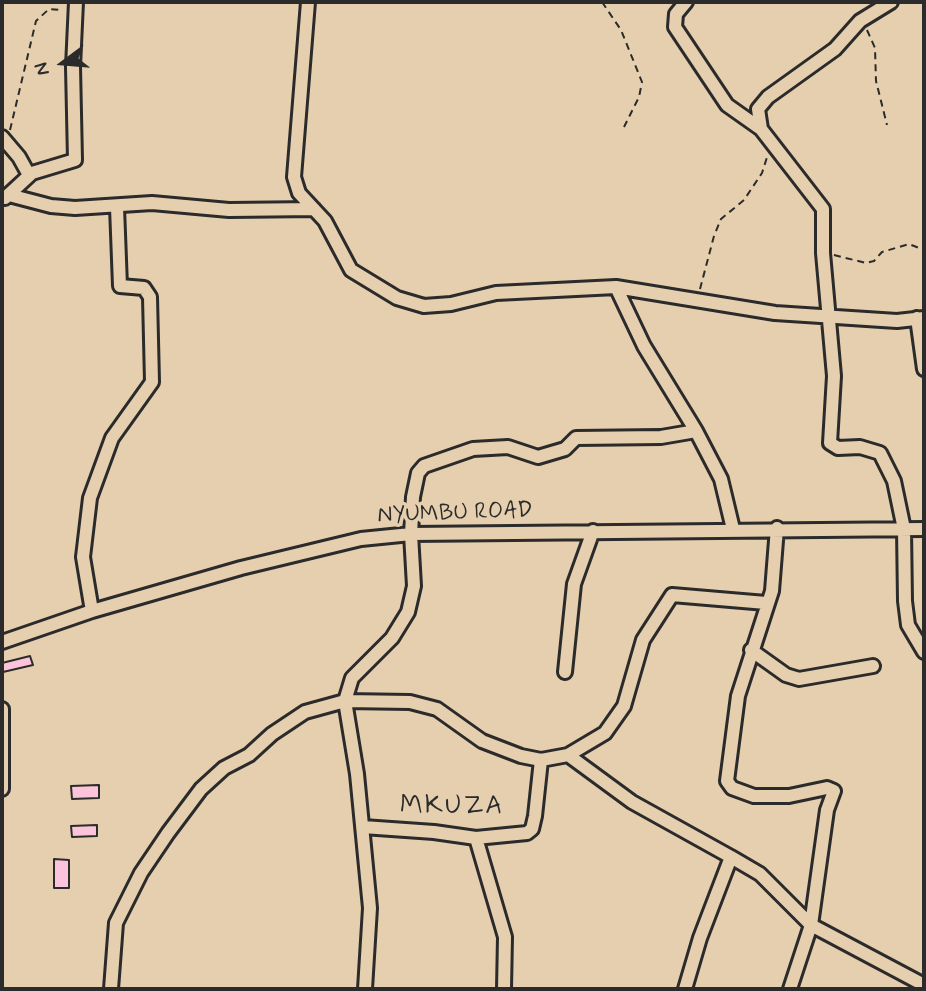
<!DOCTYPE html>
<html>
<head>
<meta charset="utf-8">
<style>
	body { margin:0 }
	#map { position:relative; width:926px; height:991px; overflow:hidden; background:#e6cfaf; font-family:Mynerve,sans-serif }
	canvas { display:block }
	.frame { position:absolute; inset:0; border:4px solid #2b2b2b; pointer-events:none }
	.north { position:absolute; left:28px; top:28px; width:70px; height:70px; -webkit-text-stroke:5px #e6cfaf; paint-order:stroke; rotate:254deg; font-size:19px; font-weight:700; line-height:28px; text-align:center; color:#2b2b2b }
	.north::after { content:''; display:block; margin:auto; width:24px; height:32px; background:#2b2b2b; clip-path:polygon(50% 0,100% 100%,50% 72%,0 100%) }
</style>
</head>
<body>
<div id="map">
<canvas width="926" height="991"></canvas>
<div class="frame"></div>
<div class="north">N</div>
</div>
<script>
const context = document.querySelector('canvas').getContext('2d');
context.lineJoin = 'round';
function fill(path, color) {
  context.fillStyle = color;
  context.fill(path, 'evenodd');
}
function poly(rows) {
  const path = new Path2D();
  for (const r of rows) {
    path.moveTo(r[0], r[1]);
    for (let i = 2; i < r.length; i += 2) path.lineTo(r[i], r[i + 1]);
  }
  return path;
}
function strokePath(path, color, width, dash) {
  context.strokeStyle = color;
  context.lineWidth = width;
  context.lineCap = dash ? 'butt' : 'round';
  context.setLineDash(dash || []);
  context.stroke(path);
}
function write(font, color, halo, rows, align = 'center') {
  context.font = font + ' Mynerve,sans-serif';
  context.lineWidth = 7;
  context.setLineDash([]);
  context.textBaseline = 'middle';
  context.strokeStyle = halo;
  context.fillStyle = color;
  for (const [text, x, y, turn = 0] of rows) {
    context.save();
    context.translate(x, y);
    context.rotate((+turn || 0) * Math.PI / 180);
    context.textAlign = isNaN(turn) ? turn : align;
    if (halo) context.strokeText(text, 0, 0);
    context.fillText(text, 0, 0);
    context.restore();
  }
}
const building = poly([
	[30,656,33,665,3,672,2,663,30,656],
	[99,785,99,798,72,799,71,786,99,785],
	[97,825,97,836,72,837,71,826,97,825],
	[54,859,69,860,69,888,54,888,54,859]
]);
const path = poly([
	[602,2,621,30,642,82,639,97,624,127],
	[867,30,875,48,876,81,887,125],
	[10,130,36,21,49,9,63,10],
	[834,255,866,263,874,261,882,252,909,244,924,250],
	[700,289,714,236,721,219,744,200,762,173,768,154]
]);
const minor = poly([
	[308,2,294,177,299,193,325,221,351,270,397,298,424,306,451,304,496,293,616,287,644,346,696,431,721,479,733,529],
	[686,2,676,14,675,27,727,105,761,129,823,209,823,253,834,376,830,443,838,448,860,447,880,453,894,481,904,529,905,601,908,625,924,652],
	[761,129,758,109,768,97,835,49,860,21,891,2],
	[2,137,19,157,29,175],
	[9,195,51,206,75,208,152,203,229,210,314,209],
	[5,198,32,173,75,160,73,67,76,2],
	[616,287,775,313,897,321,924,318],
	[917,318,924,369],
	[777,528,772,591,738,696,727,781,732,788,754,796,789,796,827,788,834,791,827,810,811,925,790,989],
	[92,611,83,557,90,498,112,438,152,382,150,297,144,288,120,286,117,207],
	[2,642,92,611,241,568,361,539,411,534,924,529],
	[751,650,786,675,799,679,873,666],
	[565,672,574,584,593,531],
	[2,709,2,789],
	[568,755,632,802,731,857,700,938,685,989],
	[363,827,434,832,476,838,527,833,532,829,535,816,541,760],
	[476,838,505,937,504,989],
	[731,857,760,874,811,925,924,985],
	[111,989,116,923,141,873,168,833,201,789,224,768,249,755,272,734,305,712,345,701,410,702,437,709,482,741,521,756,541,760,568,755,605,733,624,706,643,640,672,595,766,603],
	[365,989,370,908,357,774,345,701,352,678,392,638,408,612,414,586,411,534,413,497,418,473,424,466,473,449,508,447,538,457,565,449,576,438,661,437,696,431]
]);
const streetNames = [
	["NYUMBU ROAD",455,514,-2]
];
const quarterNames = [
	["MKUZA",452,808]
];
fill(building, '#fcc4da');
strokePath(building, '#2b2b2b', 2);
strokePath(minor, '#2b2b2b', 18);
strokePath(path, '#2b2b2b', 2, [7, 5]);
strokePath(minor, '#e6cfaf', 12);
write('23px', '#2b2b2b', '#e6cfaf', streetNames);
context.letterSpacing = '2px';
write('26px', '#2b2b2b', '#e6cfaf', quarterNames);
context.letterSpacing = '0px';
</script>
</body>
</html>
